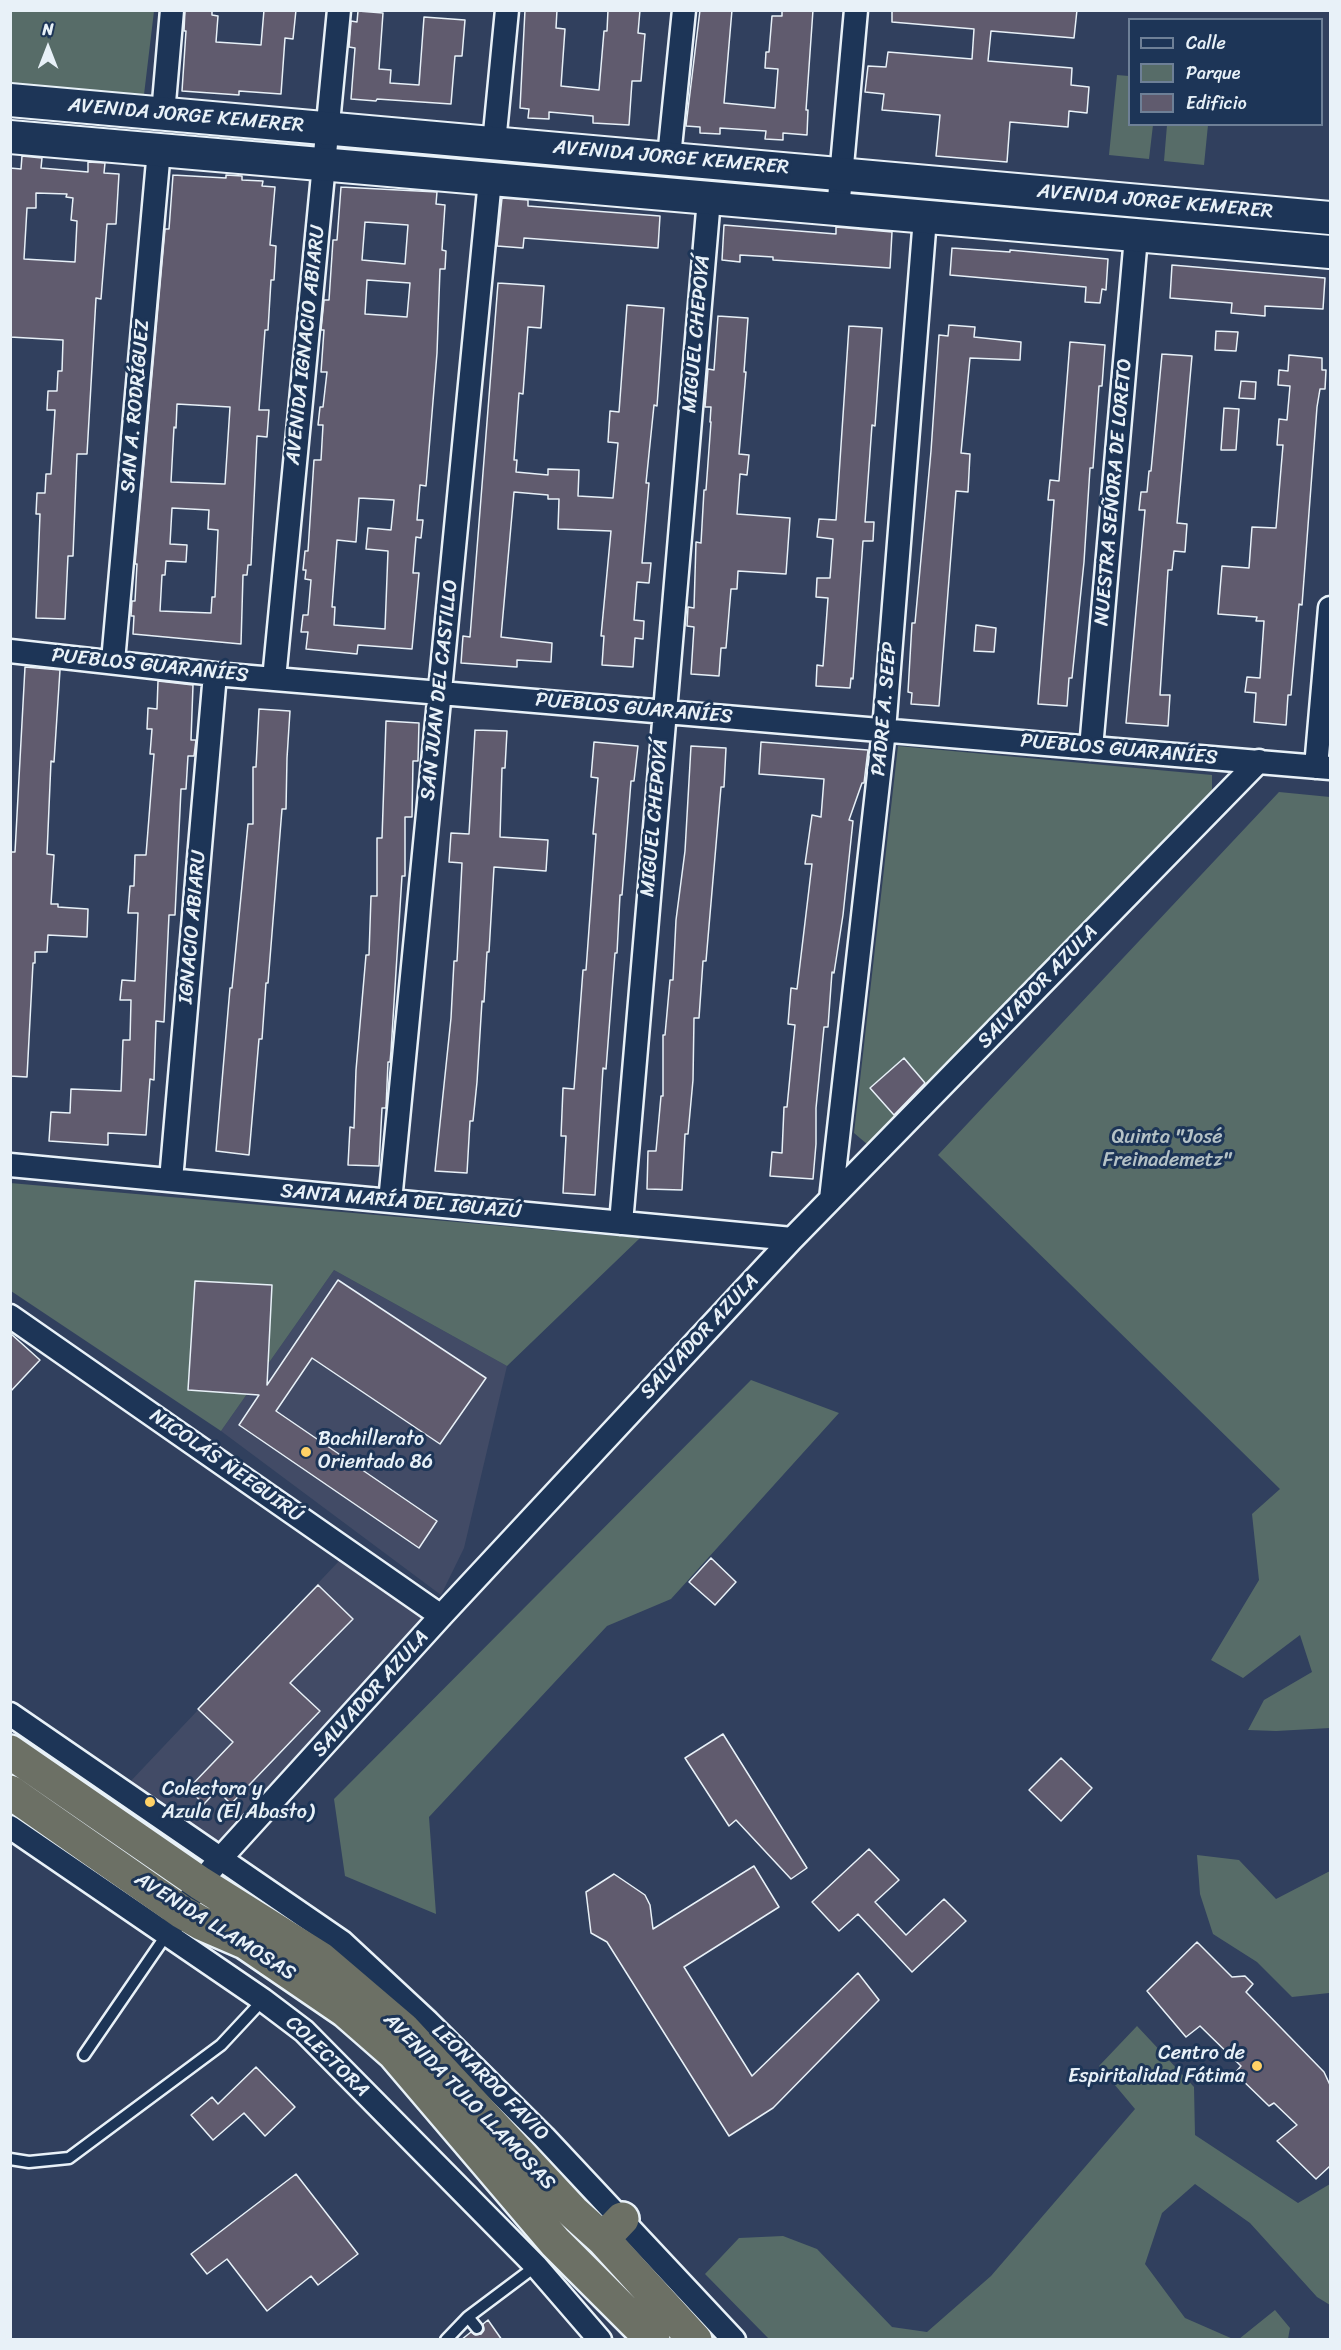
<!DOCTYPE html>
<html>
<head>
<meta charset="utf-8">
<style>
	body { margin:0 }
	#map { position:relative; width:1341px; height:2350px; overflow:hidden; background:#31405e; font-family:Sriracha,sans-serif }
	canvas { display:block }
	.frame { position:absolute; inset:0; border:12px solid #e8f1f8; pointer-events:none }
	.legend { position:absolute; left:1128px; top:18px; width:195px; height:108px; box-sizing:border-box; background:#1d3557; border:2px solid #6e8097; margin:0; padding:8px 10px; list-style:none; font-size:18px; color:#e8f1f8 }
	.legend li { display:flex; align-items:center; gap:12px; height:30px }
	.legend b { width:30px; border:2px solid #6e8097 }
	.north { position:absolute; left:18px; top:18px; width:60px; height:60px; -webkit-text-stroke:4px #1d3557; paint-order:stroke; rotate:0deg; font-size:16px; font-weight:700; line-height:24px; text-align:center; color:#e8f1f8 }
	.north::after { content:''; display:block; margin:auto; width:21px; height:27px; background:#e8f1f8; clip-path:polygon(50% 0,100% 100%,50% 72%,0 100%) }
</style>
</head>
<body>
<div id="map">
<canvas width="1341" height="2350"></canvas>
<div class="frame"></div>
<ul class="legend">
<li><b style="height:8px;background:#1d3557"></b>Calle</li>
<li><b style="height:16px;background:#576c68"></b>Parque</li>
<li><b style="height:16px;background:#605b6e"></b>Edificio</li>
</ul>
<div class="north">N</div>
</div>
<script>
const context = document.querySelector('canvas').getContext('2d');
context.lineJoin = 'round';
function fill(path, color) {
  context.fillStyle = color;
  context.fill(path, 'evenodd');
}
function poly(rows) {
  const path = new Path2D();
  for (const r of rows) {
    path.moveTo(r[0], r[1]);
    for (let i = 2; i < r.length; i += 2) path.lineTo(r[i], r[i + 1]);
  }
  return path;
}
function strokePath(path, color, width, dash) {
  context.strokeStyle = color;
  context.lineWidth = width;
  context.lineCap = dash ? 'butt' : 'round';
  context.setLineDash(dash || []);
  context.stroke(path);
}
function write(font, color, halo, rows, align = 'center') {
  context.font = font + ' Sriracha,sans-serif';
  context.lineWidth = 6;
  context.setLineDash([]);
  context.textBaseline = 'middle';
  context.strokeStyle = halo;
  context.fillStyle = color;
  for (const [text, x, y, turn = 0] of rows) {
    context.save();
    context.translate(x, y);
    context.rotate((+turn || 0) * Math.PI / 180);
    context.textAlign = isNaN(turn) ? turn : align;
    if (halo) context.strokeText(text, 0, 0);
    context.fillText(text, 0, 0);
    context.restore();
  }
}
const built = poly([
	[334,1270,507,1366,464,1548,441,1595,221,1431],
	[339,1561,424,1618,221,1847,128,1784]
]);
const green = poly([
	[10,11,154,11,143,103,11,99],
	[1117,75,1129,76,1130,124,1153,125,1149,159,1109,155],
	[1167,125,1208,125,1204,165,1164,161],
	[898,746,1212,775,1212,792,867,1144,854,1133],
	[1279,792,1330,797,1330,1728,1276,1731,1248,1730,1264,1700,1312,1672,1300,1635,1243,1678,1211,1660,1259,1580,1252,1514,1280,1489,938,1155],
	[10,1183,640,1238,507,1366,334,1270,221,1431,11,1291],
	[751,1380,839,1413,671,1599,607,1626,429,1817,436,1914,345,1876,334,1799],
	[1197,1855,1239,1860,1276,1899,1330,1871,1330,1991,1329,1993,1292,1997,1257,1962,1213,1934,1200,1894],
	[1137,2026,1194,2087,1195,2135,1298,2203,1330,2184,1330,2305,1317,2297,1250,2223,1195,2184,1162,2213,1145,2264,1185,2318,1233,2339,769,2339,705,2274,739,2238,783,2236,817,2249,892,2327,927,2332,991,2276,1135,2109,1099,2066],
	[1275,2310,1290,2328,1288,2339,1239,2339]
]);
const building = poly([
	[185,10,212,10,212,15,218,16,216,42,261,45,264,10,296,10,293,39,285,38,281,94,239,91,239,95,182,91,186,31,184,31,185,10],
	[525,10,557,10,556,28,565,29,561,86,599,90,604,31,607,31,608,10,640,10,638,33,645,34,641,81,632,81,629,125,593,123,593,116,549,112,549,119,528,118,529,109,520,108,525,10],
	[700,10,732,10,724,103,775,108,778,69,765,68,766,52,769,52,772,16,782,16,782,10,813,10,806,110,808,110,807,135,783,133,783,140,765,139,766,131,720,128,720,134,700,133,700,127,686,126,700,10],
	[892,10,1077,10,1074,38,991,31,988,61,1072,68,1071,85,1089,87,1087,113,1069,111,1068,127,1010,122,1007,162,936,156,940,115,882,110,884,94,865,92,868,66,886,67,888,52,972,59,974,29,892,22,892,10],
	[358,11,383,13,379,69,391,70,390,83,419,85,424,17,465,20,462,56,455,56,451,104,377,99,376,101,351,99,355,48,349,47,351,21,357,22,358,11],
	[22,156,42,158,41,168,88,172,88,162,105,163,104,173,119,174,116,224,107,224,101,299,96,298,87,454,77,454,73,556,68,556,65,619,36,618,40,514,36,514,37,493,45,493,46,474,51,474,55,410,47,410,48,391,57,391,58,371,62,371,63,340,10,337,10,168,21,169,22,156],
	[36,193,67,194,66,197,73,198,71,220,77,221,75,262,24,259,27,208,36,208,36,193],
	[173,175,226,178,226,175,242,176,242,180,263,181,262,186,275,187,270,245,276,246,274,280,271,280,268,330,265,330,259,410,269,410,267,437,257,436,251,565,248,565,247,575,243,575,241,644,133,634,134,616,131,616,132,601,135,601,137,564,135,564,165,229,169,229,173,175],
	[177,404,230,407,225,484,171,482,174,427,176,428,177,404],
	[172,508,209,510,208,529,218,530,215,597,212,597,211,613,160,611,162,575,165,575,166,561,186,562,187,545,170,544,172,508],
	[341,187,437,192,436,204,445,205,442,250,446,251,445,269,440,269,437,353,426,486,420,485,417,520,423,520,421,538,416,537,413,573,419,573,412,649,358,645,357,654,306,649,308,632,301,632,303,615,308,615,311,580,305,579,306,570,303,570,305,551,308,551,314,460,321,460,323,425,318,425,320,407,323,407,327,372,321,372,324,330,321,330,324,300,329,300,333,240,337,240,341,187],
	[365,222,408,225,405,264,362,260,365,222],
	[367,280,410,283,407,317,365,314,367,280],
	[359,498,394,500,391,530,368,528,366,549,388,551,385,629,334,625,335,607,332,607,337,540,356,542,359,498],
	[502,198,528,200,528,206,660,216,658,248,524,238,523,248,497,246,502,198],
	[724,225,836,234,836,227,892,232,890,268,773,260,773,257,740,255,740,262,722,260,724,225],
	[952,248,1010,252,1010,250,1108,259,1106,290,1102,289,1100,303,1085,302,1086,287,950,275,952,248],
	[1172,265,1325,278,1323,309,1265,306,1265,316,1231,313,1232,303,1170,298,1172,265],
	[498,283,544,286,541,328,528,327,523,394,519,393,514,460,517,460,516,472,548,475,548,469,579,470,578,496,613,498,618,443,608,442,610,411,619,412,627,305,664,308,657,406,654,405,646,483,649,483,642,563,651,563,649,583,637,582,634,620,644,621,643,639,635,638,633,667,602,665,604,636,601,636,611,531,558,529,559,499,548,499,548,495,514,492,501,637,552,643,551,662,517,660,517,667,461,663,463,636,470,637,498,283],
	[718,316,748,318,744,372,746,372,739,454,749,455,747,475,740,474,737,514,790,518,786,574,738,571,737,589,731,589,726,648,721,648,719,676,691,674,694,627,687,626,688,607,694,608,696,542,701,543,704,490,706,490,711,422,710,422,711,407,705,407,708,369,714,370,718,316],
	[949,325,975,327,974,337,1021,342,1020,360,970,358,961,453,970,454,968,492,956,491,939,706,911,704,912,693,908,692,912,623,915,623,931,451,939,335,948,336,949,325],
	[849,326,882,328,875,426,872,425,865,522,874,522,873,541,863,541,853,679,851,678,850,688,816,686,817,665,823,666,828,598,816,597,817,578,830,578,833,539,817,537,819,519,836,520,849,326],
	[1216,331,1238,332,1236,351,1215,350,1216,331],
	[1070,342,1105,345,1102,386,1099,386,1093,468,1090,468,1084,562,1072,678,1069,678,1067,706,1038,704,1054,500,1048,500,1050,480,1059,481,1070,342],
	[1162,354,1192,356,1177,523,1187,524,1185,552,1174,551,1172,570,1168,570,1160,695,1170,695,1168,726,1126,723,1145,510,1139,510,1141,492,1147,492,1149,471,1151,471,1162,354],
	[1289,355,1322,358,1322,370,1326,370,1325,389,1320,389,1317,407,1302,605,1299,604,1291,695,1288,695,1286,725,1254,722,1256,693,1245,692,1247,677,1260,678,1264,621,1256,621,1257,617,1218,614,1222,566,1249,568,1252,527,1276,528,1283,445,1277,445,1279,419,1287,420,1290,386,1278,385,1279,370,1288,371,1289,355],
	[1241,381,1256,382,1255,399,1239,398,1241,381],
	[1224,408,1239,409,1236,450,1221,450,1224,408],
	[976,625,996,628,994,652,974,651,976,625],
	[25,667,60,670,54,762,51,761,47,854,54,855,51,904,58,904,58,907,88,909,87,937,48,935,47,952,35,952,35,963,33,963,27,1077,10,1076,10,864,11,852,15,852,25,667],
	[158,681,193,685,191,740,196,740,194,756,188,756,186,789,181,789,175,915,169,915,164,1022,156,1021,154,1080,150,1079,146,1135,108,1133,108,1145,49,1141,51,1112,70,1113,71,1089,121,1091,123,1040,130,1040,131,1000,120,1000,122,980,135,981,138,913,128,913,130,886,134,886,135,855,146,855,154,754,150,754,152,729,147,729,148,708,157,709,158,681],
	[259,709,290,711,287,758,286,809,282,809,268,983,266,983,262,1039,259,1039,249,1155,216,1151,230,988,232,988,248,824,253,824,253,767,256,767,259,709],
	[386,721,419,723,418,761,413,761,412,817,405,817,405,876,402,876,391,1051,390,1062,388,1062,386,1108,382,1108,379,1166,348,1165,350,1127,354,1128,356,1070,366,955,369,955,371,896,377,896,377,838,382,838,386,721],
	[475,730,507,731,505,768,502,768,500,837,548,840,546,871,494,867,489,952,487,952,484,1002,482,1001,477,1082,473,1121,470,1121,467,1173,435,1171,451,1018,454,961,457,961,462,863,449,862,451,833,469,834,475,730],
	[594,742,638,746,634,781,631,781,622,895,620,895,617,953,615,953,606,1069,603,1068,595,1195,563,1193,566,1136,561,1136,563,1088,574,1089,583,970,586,970,596,834,593,834,598,778,591,777,594,742],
	[761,742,868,750,864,783,862,783,849,820,853,821,843,915,834,973,832,972,828,1027,824,1027,816,1108,816,1144,813,1179,770,1176,772,1152,782,1153,784,1107,787,1107,795,1025,788,1024,791,988,797,989,812,864,805,864,812,815,821,817,824,779,759,774,761,742],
	[691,746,726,748,724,787,721,787,706,961,703,961,699,1018,694,1018,693,1080,688,1134,685,1134,682,1190,647,1189,648,1151,656,1151,661,1096,663,1096,663,1035,665,1035,670,980,673,980,676,920,685,851,691,746],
	[904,1058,925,1083,894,1115,870,1088,904,1058],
	[338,1280,486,1378,440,1444,312,1358,276,1411,437,1521,419,1548,239,1425,259,1395,188,1390,195,1281,272,1285,267,1385,338,1280],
	[10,1333,40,1360,10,1392,10,1333],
	[711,1558,736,1582,715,1605,689,1582,711,1558],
	[318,1585,353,1619,290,1683,320,1711,231,1804,217,1790,204,1804,188,1789,233,1742,198,1709,318,1585],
	[723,1734,807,1868,791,1879,736,1820,729,1826,685,1758,723,1734],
	[1061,1758,1092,1788,1061,1821,1029,1790,1061,1758],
	[869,1849,899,1880,875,1902,906,1935,944,1899,966,1921,912,1972,858,1914,839,1931,812,1902,869,1849],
	[754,1866,779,1907,684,1967,752,2076,858,1973,879,2000,773,2108,729,2136,607,1942,591,1933,586,1892,614,1874,645,1895,650,1905,653,1929,754,1866],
	[1197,1942,1232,1977,1245,1976,1253,1984,1246,1992,1324,2072,1330,2085,1330,2166,1316,2179,1277,2141,1297,2125,1274,2103,1269,2106,1235,2073,1241,2066,1200,2026,1186,2037,1147,1991,1197,1942],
	[256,2067,295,2107,265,2136,244,2113,213,2140,191,2115,212,2097,218,2104,256,2067],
	[296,2174,358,2254,318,2285,311,2276,267,2311,227,2259,207,2274,191,2254,296,2174],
	[488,2320,502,2340,461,2340,471,2332,475,2335,481,2334,484,2330,483,2324,488,2320]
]);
const service = poly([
	[84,2055,167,1934],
	[10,2159,29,2162,69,2158,221,2045,263,2000],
	[477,2328,468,2317,536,2266],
	[446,2340,468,2317]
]);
const minor = poly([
	[163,114,172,10],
	[494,143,507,10],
	[669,157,684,10],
	[838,210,856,10],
	[10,651,215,674,1330,768],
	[113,661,159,150],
	[274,679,339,10],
	[1091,748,1136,237],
	[1316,767,1330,608],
	[10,1165,792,1239],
	[171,1180,215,674],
	[831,1199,884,730,925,218],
	[390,1201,490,180],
	[621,1223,709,199],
	[10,1316,441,1616],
	[10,1714,342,1942,428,2022,544,2137,734,2340],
	[10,1827,263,2000,304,2031,536,2266,600,2340],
	[167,1934,200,1883,220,1859,441,1616,792,1239,1259,761]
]);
const secondary = poly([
	[10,100,1330,218],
	[10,137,1330,252]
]);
const trunk = poly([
	[10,1752,200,1883,321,1959,403,2029,573,2212,603,2239,695,2340],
	[10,1792,182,1912,201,1923,245,1942,346,2011,394,2053,555,2242,653,2340],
	[603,2239,622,2219]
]);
const markers = [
	[306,1452,6,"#ffd166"],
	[150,1802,6,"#ffd166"],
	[1257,2066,6,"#ffd166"]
];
const streetNames = [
	["AVENIDA JORGE KEMERER",186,116,5],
	["AVENIDA JORGE KEMERER",671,158,5],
	["AVENIDA JORGE KEMERER",1155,202,5],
	["MIGUEL CHEPOYÁ",697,334,-85],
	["AVENIDA IGNACIO ABIARU",306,345,-84],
	["SAN A. RODRÍGUEZ",136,406,-85],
	["NUESTRA SEÑORA DE LORETO",1114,492,-85],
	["PUEBLOS GUARANÍES",150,666,6],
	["SAN JUAN DEL CASTILLO",440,690,-84],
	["PUEBLOS GUARANÍES",634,709,5],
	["PADRE A. SEEP",885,709,-85],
	["PUEBLOS GUARANÍES",1119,750,5],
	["MIGUEL CHEPOYÁ",655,818,-85],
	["IGNACIO ABIARU",193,927,-85],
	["SALVADOR AZULA",1038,987,-46],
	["SANTA MARÍA DEL IGUAZÚ",401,1202,5],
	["SALVADOR AZULA",700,1337,-47],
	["NICOLÁS ÑEEGUIRÚ",226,1466,35],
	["SALVADOR AZULA",371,1694,-48],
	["AVENIDA LLAMOSAS",215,1927,32],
	["COLECTORA",327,2057,44],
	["LEONARDO FAVIO",490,2083,45],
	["AVENIDA TULO LLAMOSAS",469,2102,46]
];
const parkNames = [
	["Quinta \"José",1167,1138],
	["Freinademetz\"",1167,1161]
];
const poiNames = [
	["Bachillerato",318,1440],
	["Orientado 86",318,1463],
	["Colectora y",162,1790],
	["Azula (El Abasto)",162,1813],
	["Centro de",1245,2054,"right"],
	["Espiritalidad Fátima",1245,2077,"right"]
];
fill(built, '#424b66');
fill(green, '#576c68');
fill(building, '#605b6e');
strokePath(building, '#e8f1f8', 1.5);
strokePath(service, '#e8f1f8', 15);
strokePath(minor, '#e8f1f8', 27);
strokePath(secondary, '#e8f1f8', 36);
strokePath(trunk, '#e8f1f8', 38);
strokePath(service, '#1d3557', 10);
strokePath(minor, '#1d3557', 22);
strokePath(secondary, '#1d3557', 32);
strokePath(trunk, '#6c7065', 33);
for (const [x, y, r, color] of markers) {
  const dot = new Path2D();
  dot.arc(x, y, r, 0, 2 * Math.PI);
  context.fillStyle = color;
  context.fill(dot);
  strokePath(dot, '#1d3557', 2);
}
write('20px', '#e8f1f8', '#1d3557', streetNames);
write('20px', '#b5c2c6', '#1d3557', parkNames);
write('20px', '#e8f1f8', '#1d3557', poiNames, 'left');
</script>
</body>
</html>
